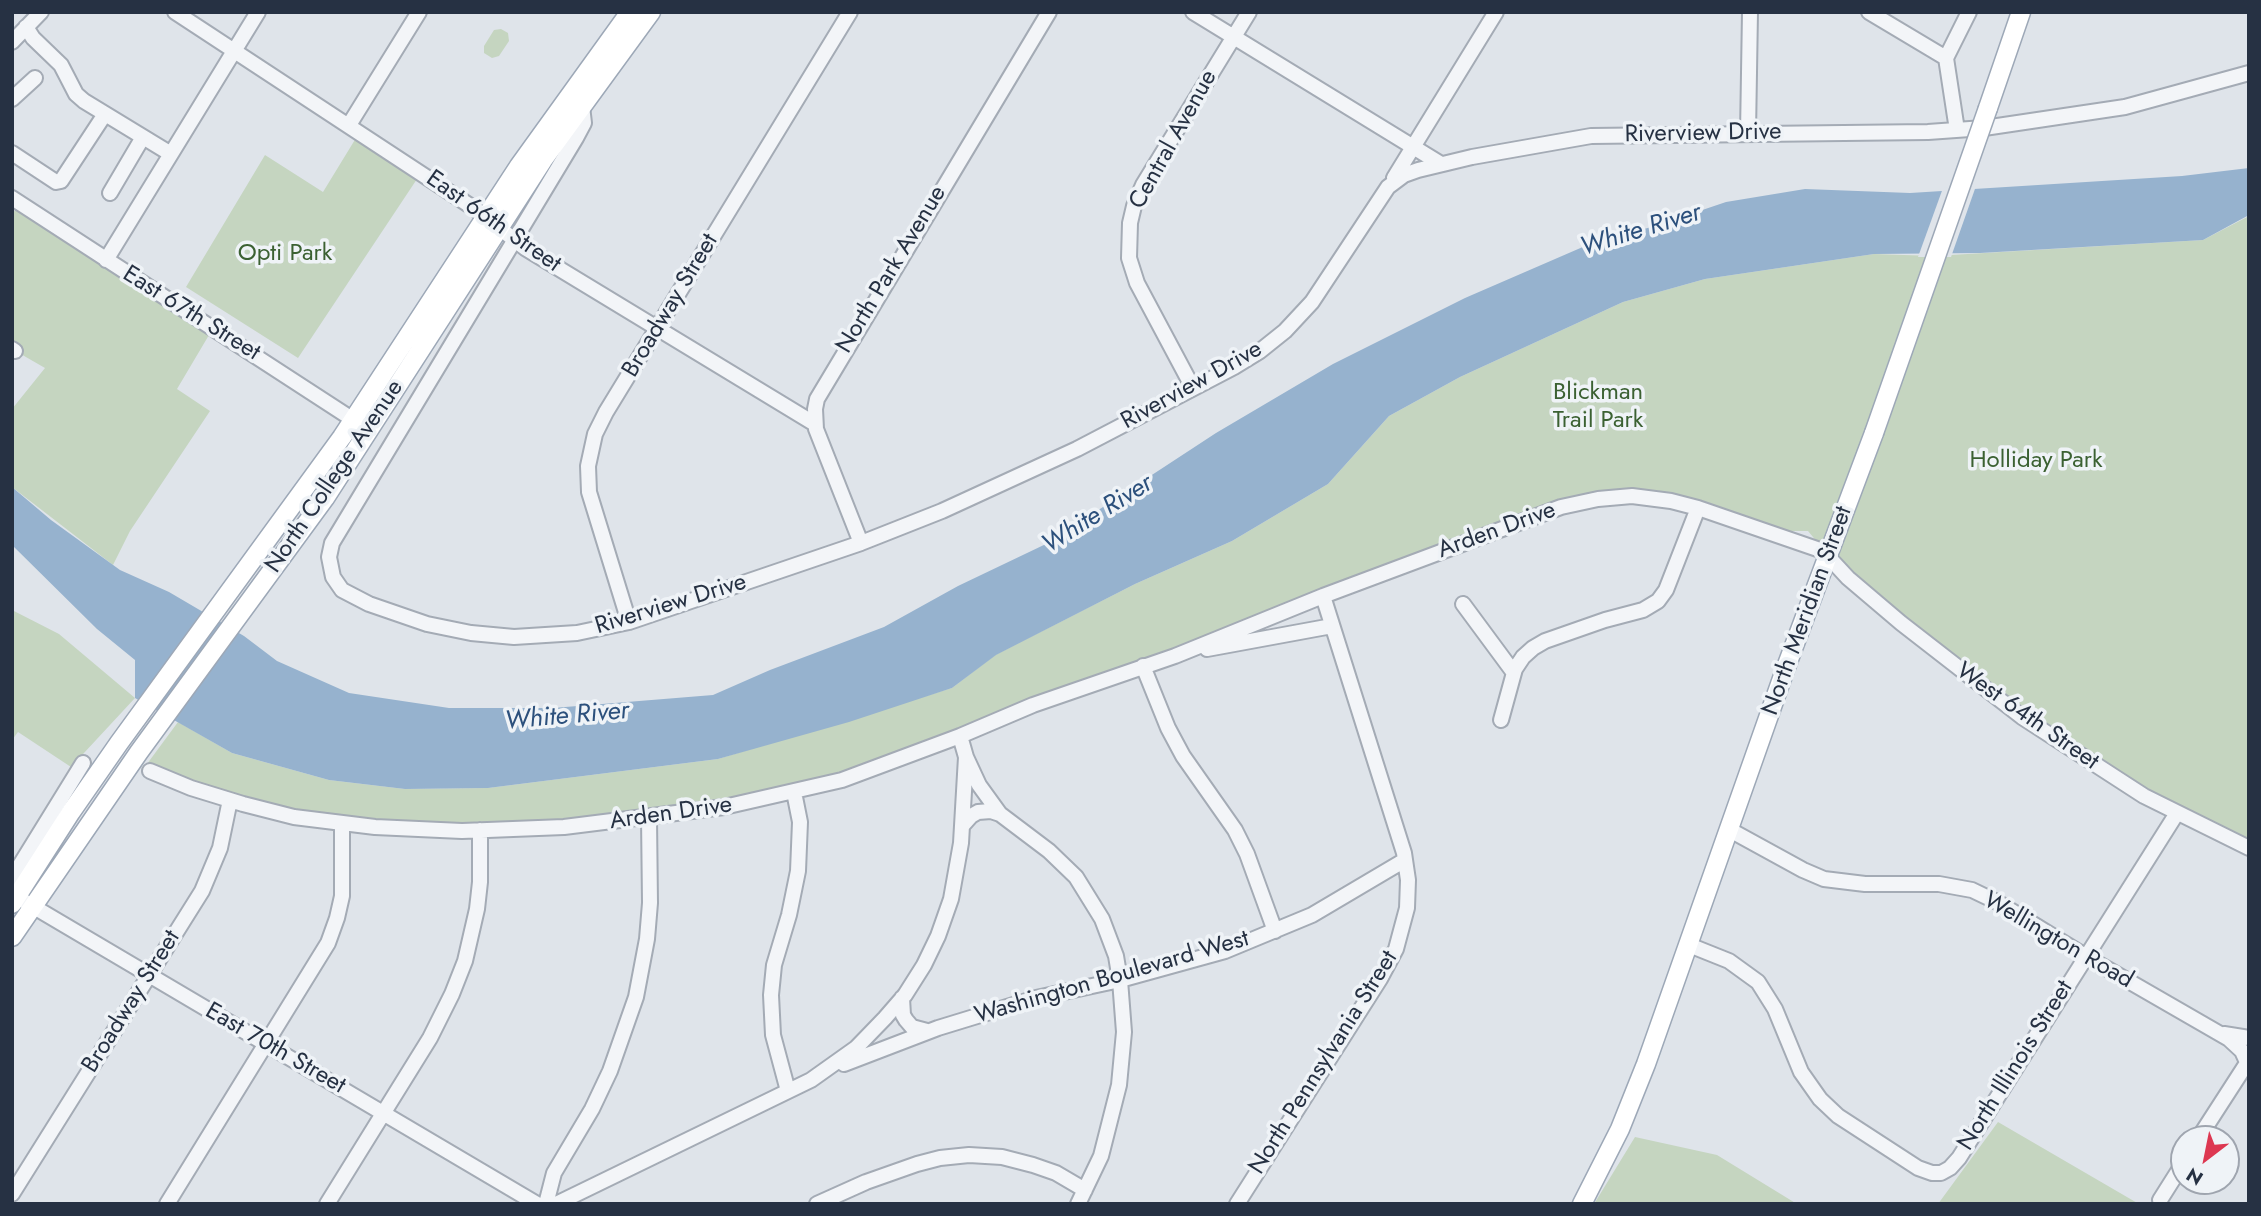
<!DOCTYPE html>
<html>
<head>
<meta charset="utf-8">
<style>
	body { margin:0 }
	#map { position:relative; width:2261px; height:1216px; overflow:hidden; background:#dfe4ea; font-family:Jost,sans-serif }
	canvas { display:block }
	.frame { position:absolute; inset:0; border:14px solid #263143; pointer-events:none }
	.north { position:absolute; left:2170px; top:1125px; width:70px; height:70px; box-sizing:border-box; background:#eff3f7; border:2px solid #9fa5af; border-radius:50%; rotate:212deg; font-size:19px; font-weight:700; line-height:28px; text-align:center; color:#263143 }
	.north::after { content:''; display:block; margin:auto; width:24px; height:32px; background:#dd3751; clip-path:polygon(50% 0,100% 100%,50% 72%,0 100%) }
</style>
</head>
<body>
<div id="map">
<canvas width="2261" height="1216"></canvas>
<div class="frame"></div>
<div class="north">N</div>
</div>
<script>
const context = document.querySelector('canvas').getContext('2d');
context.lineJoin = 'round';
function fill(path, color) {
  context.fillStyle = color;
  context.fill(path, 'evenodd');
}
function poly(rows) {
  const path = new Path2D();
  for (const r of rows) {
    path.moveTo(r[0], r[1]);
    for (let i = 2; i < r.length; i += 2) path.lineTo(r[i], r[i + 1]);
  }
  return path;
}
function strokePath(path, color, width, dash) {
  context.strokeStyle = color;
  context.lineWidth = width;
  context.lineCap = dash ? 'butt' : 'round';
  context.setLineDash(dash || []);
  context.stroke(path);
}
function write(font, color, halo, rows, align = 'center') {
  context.font = font + ' Jost,sans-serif';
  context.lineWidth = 7;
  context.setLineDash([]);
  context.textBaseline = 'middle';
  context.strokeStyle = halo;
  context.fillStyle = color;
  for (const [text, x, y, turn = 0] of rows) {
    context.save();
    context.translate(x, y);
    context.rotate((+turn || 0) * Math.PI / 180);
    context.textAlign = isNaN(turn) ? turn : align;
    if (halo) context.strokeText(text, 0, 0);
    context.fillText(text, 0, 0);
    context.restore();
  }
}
const green = poly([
	[501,29,508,33,509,41,499,56,492,58,484,53,484,46,494,30],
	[356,138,417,179,298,358,186,287,265,155,323,192],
	[16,209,209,335,177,389,210,411,130,531,113,565,12,487,12,409,45,368,12,349,12,214],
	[2249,216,2249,848,2039,729,1828,555,1808,531,1790,531,1700,501,1655,490,1586,493,1540,508,1188,644,1081,683,1060,687,876,763,811,784,741,799,617,818,446,824,362,821,311,813,243,797,147,764,178,722,232,753,329,780,405,789,488,788,718,759,952,688,995,655,1135,584,1232,541,1328,484,1389,416,1460,377,1623,302,1705,279,1874,254,1934,256,2203,240],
	[12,610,59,634,135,698,71,767,18,732,12,740],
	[1998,1122,2139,1204,1938,1204],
	[1635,1137,1717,1155,1797,1204,1594,1204]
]);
const water = poly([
	[2249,168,2249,215,2203,240,1980,253,1874,254,1705,279,1623,302,1460,377,1389,416,1328,484,1232,541,1135,584,996,655,952,688,849,722,718,759,488,788,405,789,329,780,232,753,135,698,135,660,97,629,12,545,12,487,51,520,120,570,169,592,244,636,277,661,349,693,449,708,553,708,713,695,770,670,884,627,958,586,1048,543,1216,433,1333,364,1465,298,1592,243,1655,226,1726,202,1805,189,1910,193,2182,176]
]);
const pier = poly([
	[1976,186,1951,257,1918,257,1943,188]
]);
const minor = poly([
	[175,12,475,209,525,248,815,424],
	[1193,12,1441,164],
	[1869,12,1946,58],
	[26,27,33,38,61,65,76,94,84,101,171,154],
	[12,42,41,12],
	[12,99,35,78],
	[582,106,584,123,576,138,332,543,329,557,333,577,342,590,369,604,427,624,471,633,514,637,577,633,629,622,861,543,942,511,1077,449,1234,367,1260,351,1285,331,1312,302,1388,187,1404,175,1418,170,1472,157,1591,136,1928,132,1984,128,2125,107,2249,73],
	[349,125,419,12],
	[1957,130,1946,58,1969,12],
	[1748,133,1750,12],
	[12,153,56,182,61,181,105,114],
	[1394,178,1496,12],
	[110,193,143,137],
	[12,198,369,430],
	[106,260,258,12],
	[12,349,15,351],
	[1193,388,1137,283,1129,258,1130,223,1134,206,1143,185,1249,12],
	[861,543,816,429,815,409,817,399,1049,12],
	[1463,604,1514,673],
	[629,622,589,492,588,466,595,434,606,412,850,12],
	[1207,649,1332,626],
	[1143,666,1168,728,1183,756,1235,830,1247,854,1275,931],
	[1501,720,1515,669,1523,657,1533,648,1545,641,1605,620,1643,610,1658,601,1666,590,1698,508],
	[960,736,966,757,979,785,1000,814,1049,851,1076,877,1102,919,1116,956,1120,980,1124,1032,1119,1085,1101,1156,1078,1204],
	[150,771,191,788,243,804,294,817,375,827,462,831,564,827,724,807,842,780,960,736,1033,705,1175,656,1323,596,1561,507,1598,499,1632,496,1671,501,1698,508,1823,551,1848,578,1901,623,2022,717,2144,796,2249,848],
	[962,826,971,816,978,812,991,811,1000,814],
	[1730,830,1803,870,1824,879,1865,884,1939,884,1972,890,1997,902,2085,956,2229,1039,2242,1051,2247,1062],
	[12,878,83,763],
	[12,894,537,1204],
	[1689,945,1729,961,1758,982,1775,1009,1801,1072,1820,1099,1838,1116,1918,1168,1932,1173,1941,1173,1950,1168,1959,1158,2177,813],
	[902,998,903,1015,906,1020,912,1027,927,1031],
	[2224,1034,2249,1038],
	[844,1064,938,1028,1036,998,1120,980,1225,951,1312,915,1405,860],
	[788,1091,773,1035,771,995,774,965,789,915,798,871,800,822,794,792],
	[2198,1139,2249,1060],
	[12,1194,202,891,220,848,230,800],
	[2160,1200,2184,1162],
	[167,1204,328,943,337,918,342,896,342,824],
	[327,1204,430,1038,452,994,465,961,477,909,480,882,480,830],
	[546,1204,554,1173,592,1109,610,1071,636,997,647,939,650,903,649,818],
	[556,1204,811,1080,856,1048,885,1018,905,995,924,965,938,936,951,899,961,843,966,757],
	[817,1204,866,1182,917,1164,940,1158,969,1155,1002,1157,1033,1165,1056,1173,1085,1190],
	[1237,1204,1380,979,1396,949,1407,908,1408,880,1404,853,1323,596]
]);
const major = poly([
	[1988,108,2021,12],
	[12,904,71,812,119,743,342,437,519,166,630,12],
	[12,937,139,752,325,498,543,160,651,12],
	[1582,1204,1620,1129,1646,1064,1785,670,1874,433]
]);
const majorBridge = poly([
	[1874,433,1988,108]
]);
const streetNames = [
	["Riverview Drive",1703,134,-1],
	["Central Avenue",1174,140,-61],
	["East 66th Street",493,222,35],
	["North Park Avenue",892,270,-59],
	["Broadway Street",671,306,-59],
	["East 67th Street",191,314,32],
	["Riverview Drive",1192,386,-29],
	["North College Avenue",335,477,-56],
	["Arden Drive",1497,531,-20],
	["Riverview Drive",671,605,-17],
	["North Meridian Street",1808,611,-70],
	["West 64th Street",2027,717,35],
	["Arden Drive",671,814,-8],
	["Wellington Road",2058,941,30],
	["Washington Boulevard West",1112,978,-16],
	["Broadway Street",132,1002,-58],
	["East 70th Street",275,1049,30],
	["North Pennsylvania Street",1324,1063,-58],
	["North Illinois Street",2016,1066,-58]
];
const parkNames = [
	["Opti Park",285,254],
	["Blickman",1598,393],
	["Trail Park",1598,421],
	["Holliday Park",2036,461]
];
const waterNames = [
	["White River",1641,231,-17],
	["White River",1098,515,-32],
	["White River",567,717,-5]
];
fill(green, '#c5d5c0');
fill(water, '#96b2ce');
fill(pier, '#dfe4ea');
strokePath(minor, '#a4abb5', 18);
strokePath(major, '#9da8b7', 21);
strokePath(minor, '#f3f5f8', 14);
strokePath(major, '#fff', 18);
strokePath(majorBridge, '#9da8b7', 21, []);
strokePath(majorBridge, '#fff', 18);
write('24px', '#263143', '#eff3f7', streetNames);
write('24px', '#3b6132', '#eff3f7', parkNames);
write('italic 26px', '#2c507c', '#eff3f7', waterNames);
</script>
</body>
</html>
